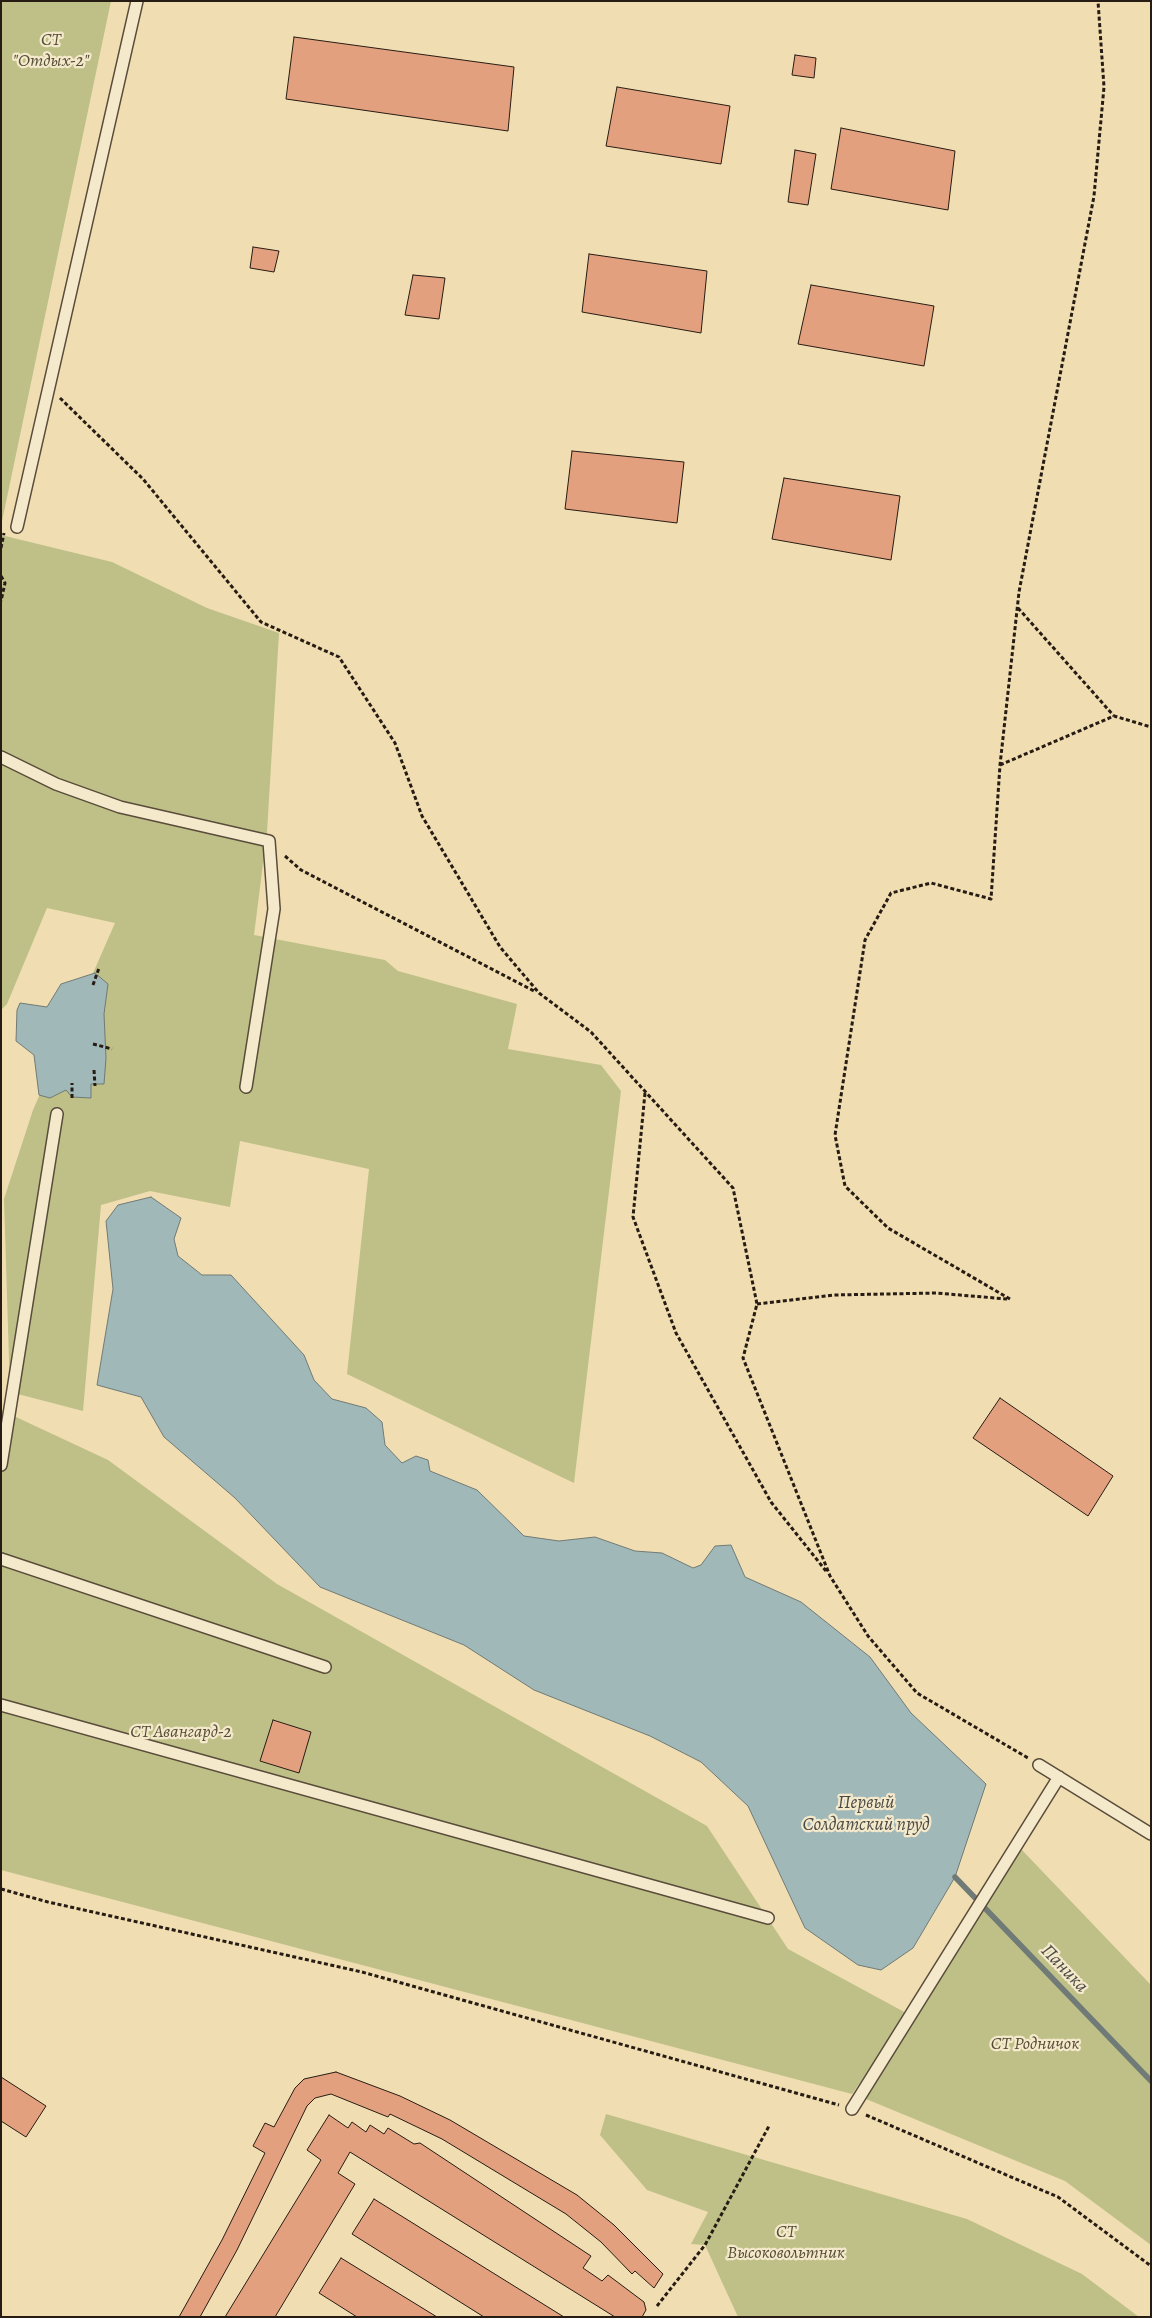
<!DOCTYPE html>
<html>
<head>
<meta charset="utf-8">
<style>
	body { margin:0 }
	#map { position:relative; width:1152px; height:2318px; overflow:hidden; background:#f0ddb1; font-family:Alegreya,serif }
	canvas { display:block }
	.frame { position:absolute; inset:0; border:2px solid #271c13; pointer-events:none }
</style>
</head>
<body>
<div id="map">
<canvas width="1152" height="2318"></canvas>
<div class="frame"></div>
</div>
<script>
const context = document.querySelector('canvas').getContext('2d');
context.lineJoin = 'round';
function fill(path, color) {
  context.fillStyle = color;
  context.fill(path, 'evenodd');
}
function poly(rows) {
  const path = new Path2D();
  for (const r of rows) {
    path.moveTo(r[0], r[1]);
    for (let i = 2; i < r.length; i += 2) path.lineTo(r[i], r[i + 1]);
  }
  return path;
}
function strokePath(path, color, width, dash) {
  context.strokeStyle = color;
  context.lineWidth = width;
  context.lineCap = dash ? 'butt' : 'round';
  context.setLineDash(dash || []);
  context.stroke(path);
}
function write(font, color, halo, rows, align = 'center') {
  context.font = font + ' Alegreya,serif';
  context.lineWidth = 4.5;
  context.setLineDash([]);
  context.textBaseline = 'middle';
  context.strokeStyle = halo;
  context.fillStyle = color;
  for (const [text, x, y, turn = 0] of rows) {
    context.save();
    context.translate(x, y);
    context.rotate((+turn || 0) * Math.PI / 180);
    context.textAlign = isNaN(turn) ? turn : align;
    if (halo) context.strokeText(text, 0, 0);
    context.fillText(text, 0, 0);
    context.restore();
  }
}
const green = poly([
	[1,1,111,1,1,526],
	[1,535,112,562,207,608,279,633,267,832,254,935,385,960,398,971,517,1004,508,1049,601,1065,621,1091,574,1483,347,1374,369,1169,240,1141,230,1207,150,1191,101,1205,83,1411,10,1392,4,1199,33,1110,115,923,47,908,7,1004,1,1010],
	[1,1410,108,1460,277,1584,707,1826,788,1949,908,2014,852,2094,1,1870],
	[1021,1849,1151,1985,1151,2245,1065,2181,866,2099],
	[606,2114,967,2219,1082,2274,1139,2317,738,2317,705,2245,691,2244,708,2212,647,2190,600,2135]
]);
const water = poly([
	[95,973,108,984,104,1014,106,1058,104,1084,91,1084,91,1098,72,1097,66,1090,50,1098,39,1095,34,1055,16,1041,17,1010,20,1003,47,1007,61,984,95,973],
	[151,1197,181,1218,174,1239,178,1256,202,1275,231,1275,304,1355,314,1380,332,1399,366,1408,382,1422,385,1445,402,1463,416,1456,428,1460,430,1471,477,1490,524,1536,559,1541,595,1537,635,1551,662,1553,693,1568,701,1565,715,1546,731,1545,745,1577,801,1602,870,1657,911,1713,986,1784,955,1877,913,1948,881,1970,858,1965,805,1928,748,1806,701,1762,650,1736,534,1690,464,1645,320,1587,235,1498,164,1437,141,1397,97,1385,113,1289,106,1221,118,1205,151,1197]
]);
const stream = poly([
	[955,1877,1151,2081]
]);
const building = poly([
	[294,37,514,67,508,131,286,99,294,37],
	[795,55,816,58,814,78,792,75,795,55],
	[617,87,730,106,721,164,606,146,617,87],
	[841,128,955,151,948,210,831,189,841,128],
	[795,150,816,154,808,205,788,202,795,150],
	[253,247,279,251,274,272,250,268,253,247],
	[589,254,707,271,701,333,582,312,589,254],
	[413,275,445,278,439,319,405,315,413,275],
	[811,285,934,306,924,366,798,344,811,285],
	[572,451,684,462,677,523,565,509,572,451],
	[784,478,900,496,891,560,772,539,784,478],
	[1000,1398,1113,1476,1088,1516,973,1438,1000,1398],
	[273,1720,311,1732,299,1773,260,1761,273,1720],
	[336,2072,400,2096,450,2120,577,2195,614,2225,663,2274,654,2288,635,2271,632,2274,601,2242,566,2214,442,2139,390,2114,388,2117,331,2094,315,2098,307,2106,237,2250,200,2317,179,2317,222,2240,265,2153,253,2146,265,2123,274,2127,295,2088,304,2079,336,2072],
	[1,2077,46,2106,26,2137,1,2121,1,2077],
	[329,2115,348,2128,352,2122,366,2132,370,2125,384,2134,388,2128,414,2144,420,2143,591,2256,583,2268,602,2281,608,2275,644,2302,646,2310,642,2317,615,2317,350,2152,338,2173,355,2184,275,2317,225,2317,321,2160,307,2150,329,2115],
	[374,2199,564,2317,484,2317,352,2234,374,2199],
	[341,2258,437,2317,357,2317,319,2293,341,2258]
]);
const path = poly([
	[60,398,143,479,261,622,339,657,395,743,422,816,500,947,539,993,591,1032,733,1188,757,1304,743,1358,830,1576,868,1636,917,1693,1028,1758],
	[1,548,4,533],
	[1,576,5,583,1,601],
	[1018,608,1114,716],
	[1000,765,1114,716,1151,727],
	[285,856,301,870,536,992],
	[93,985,99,968],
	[93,1044,112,1049],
	[94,1070,95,1086],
	[645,1093,633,1217,676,1333,771,1502,826,1571],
	[72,1098,72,1083],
	[1010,1299,888,1228,845,1186,835,1135,865,940,891,893,931,883,991,899,1000,765,1019,592,1094,196,1104,87,1098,1],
	[757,1304,834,1295,936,1293,1007,1299],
	[1,1889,48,1902,362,1972,839,2105],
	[866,2115,1058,2197,1151,2266],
	[657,2306,705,2245,769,2126]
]);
const lane = poly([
	[17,527,137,1],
	[1,757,56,784,120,807,269,841,274,909,246,1087],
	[1,1465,57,1114],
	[1,1559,325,1667],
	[1,1705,768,1918],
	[1039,1765,1151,1834],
	[852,2109,1059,1777]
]);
const parkNames = [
	["СТ",51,41],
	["\"Отдых-2\"",51,62],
	["СТ Авангард-2",181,1733],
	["СТ Родничок",1035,2045],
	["СТ",786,2233],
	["Высоковольтник",786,2254]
];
const waterNames = [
	["Первый",866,1803],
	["Солдатский пруд",866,1825],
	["Паника",1064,1969,46]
];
fill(green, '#bec088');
fill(water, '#a0b8b8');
strokePath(water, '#707a76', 1);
strokePath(stream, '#707a76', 5.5);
fill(building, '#e3a07f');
strokePath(building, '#271c13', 1);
strokePath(lane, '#594c3a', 14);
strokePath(path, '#271c13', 3, [4, 2.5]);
strokePath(lane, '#f5e9cc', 11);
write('italic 18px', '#544d36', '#f5e9cc', parkNames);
write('italic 19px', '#4b4b45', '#f5e9cc', waterNames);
</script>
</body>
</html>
